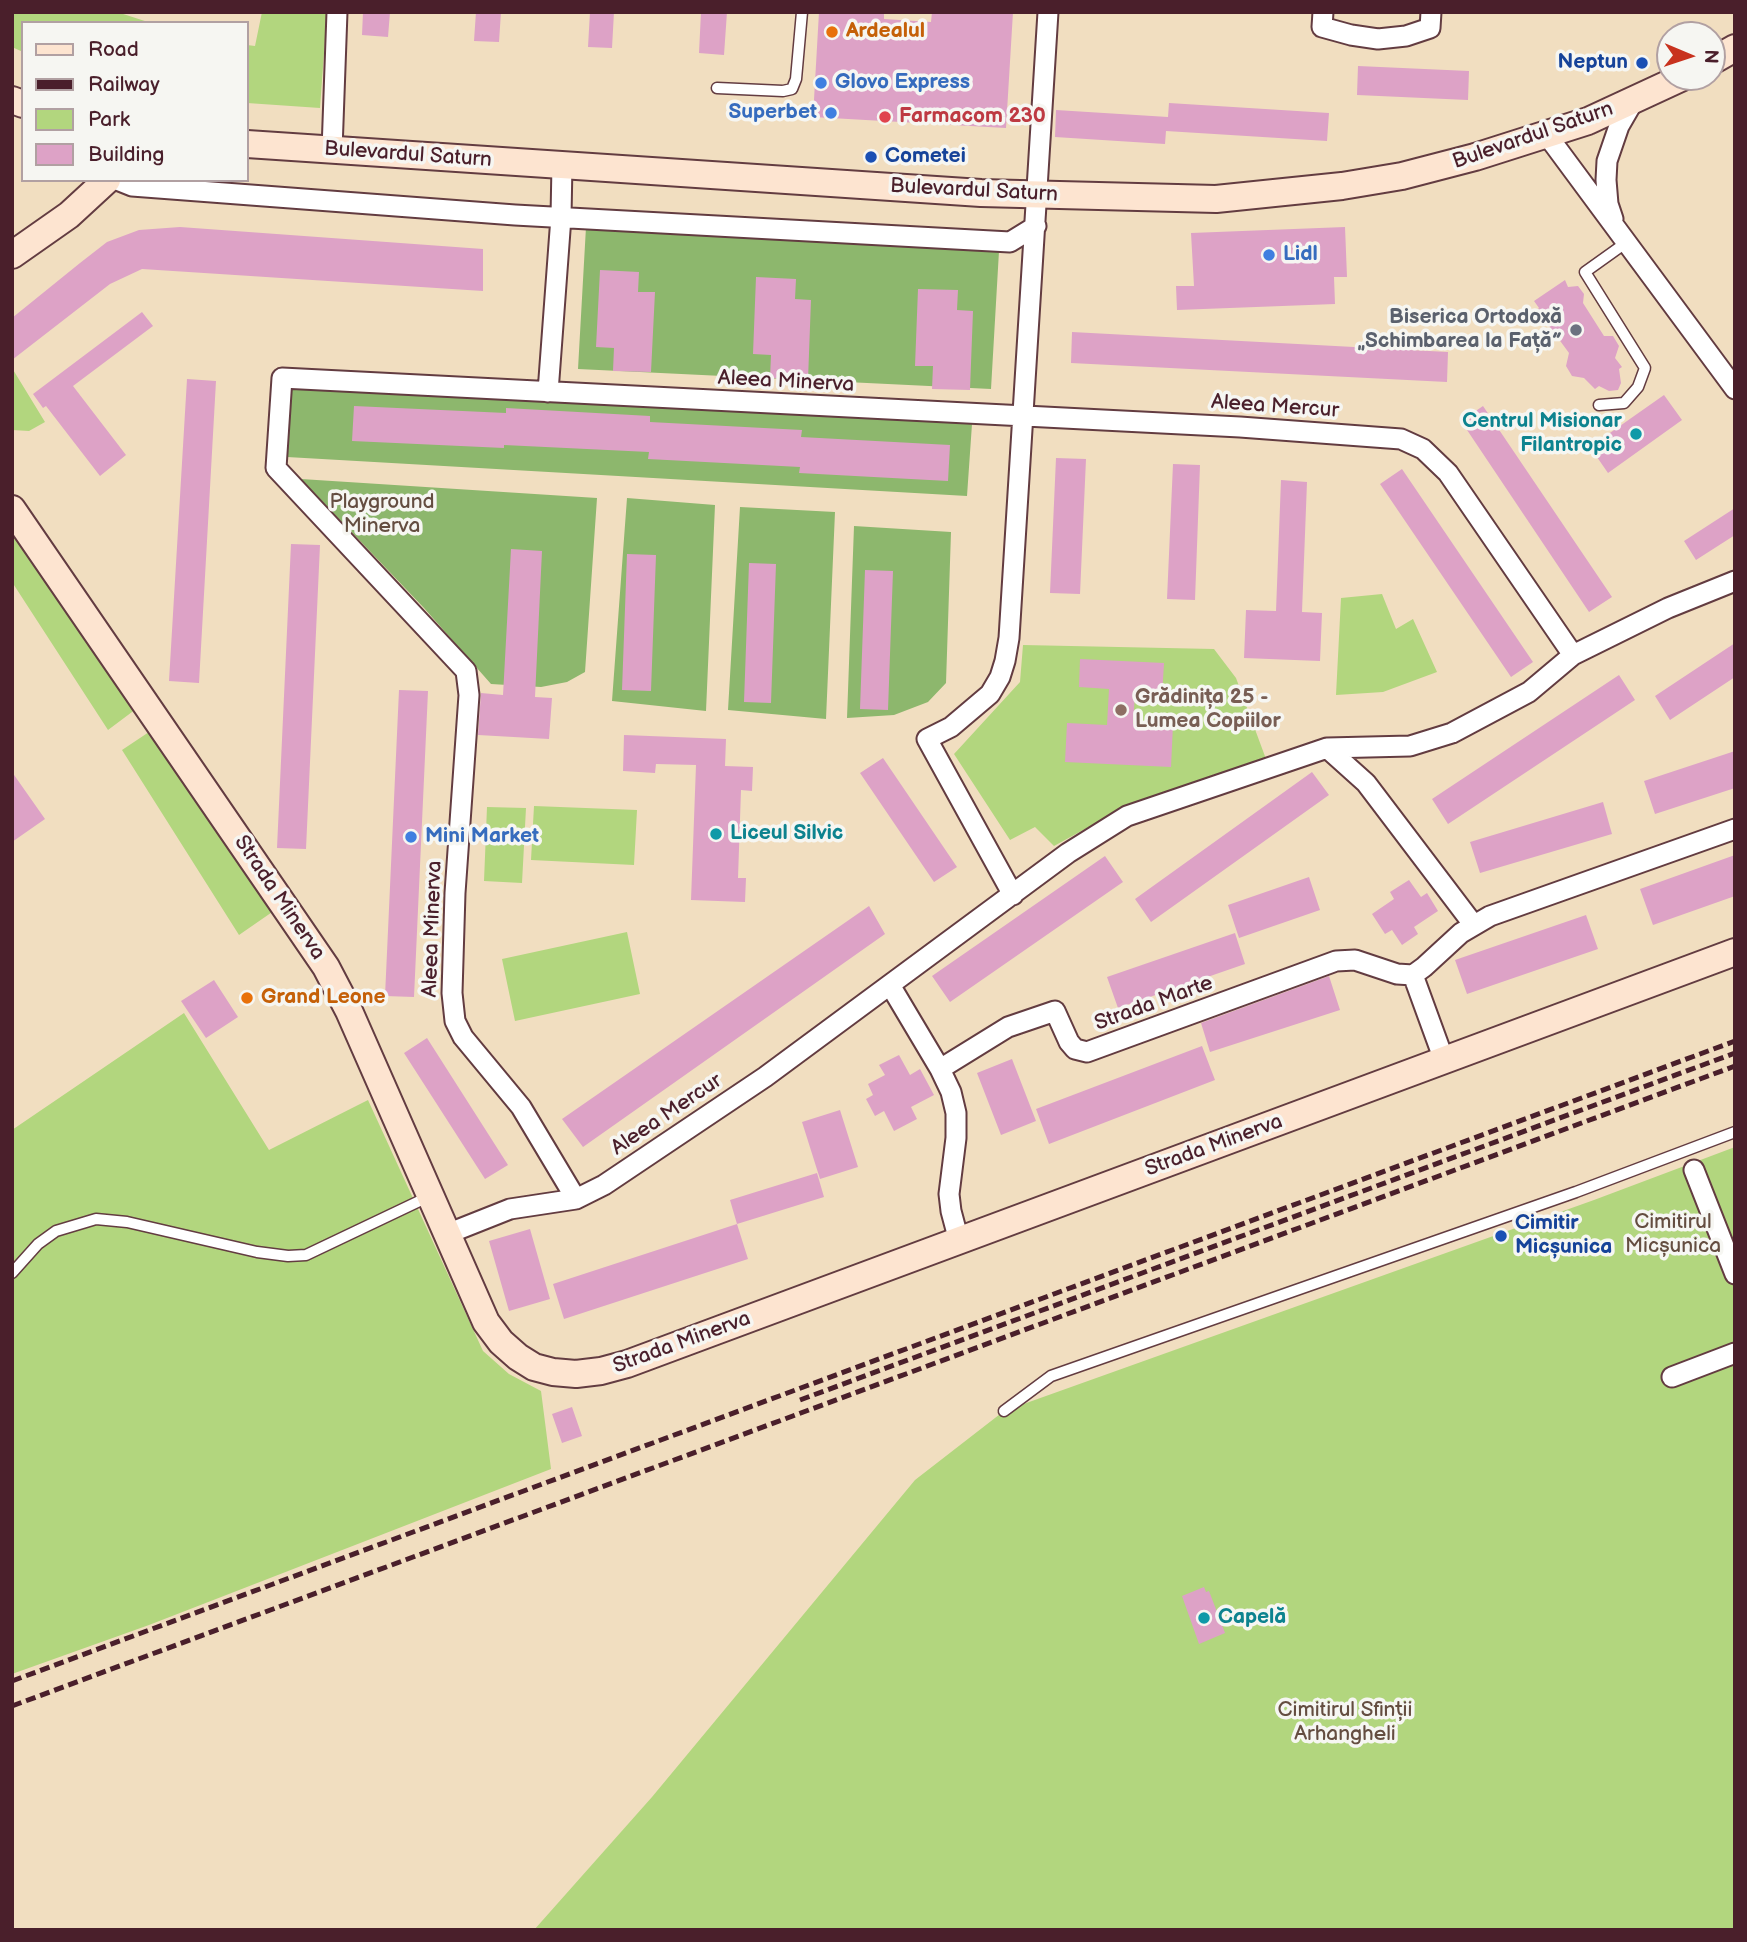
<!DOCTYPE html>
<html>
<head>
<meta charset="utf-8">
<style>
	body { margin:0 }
	#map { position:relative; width:1747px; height:1942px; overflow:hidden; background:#f1dec0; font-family:"Balsamiq Sans",sans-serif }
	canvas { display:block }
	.frame { position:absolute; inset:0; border:14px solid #4a1f2b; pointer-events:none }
	.legend { position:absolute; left:21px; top:21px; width:228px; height:161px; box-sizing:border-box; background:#f6f6f2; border:2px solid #b1a0a2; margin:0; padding:9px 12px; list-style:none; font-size:21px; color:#4a1f2b }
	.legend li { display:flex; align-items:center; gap:14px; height:35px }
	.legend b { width:35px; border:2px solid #b1a0a2 }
	.north { position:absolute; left:1656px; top:21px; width:70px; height:70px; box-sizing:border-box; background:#f6f6f2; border:2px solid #b1a0a2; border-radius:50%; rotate:92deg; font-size:19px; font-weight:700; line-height:28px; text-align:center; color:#4a1f2b }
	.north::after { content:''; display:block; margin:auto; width:24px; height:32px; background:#c8321e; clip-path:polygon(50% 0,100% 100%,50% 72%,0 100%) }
</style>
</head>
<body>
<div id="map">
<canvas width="1747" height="1942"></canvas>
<div class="frame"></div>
<ul class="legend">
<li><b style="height:9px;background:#fde4d0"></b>Road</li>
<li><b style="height:9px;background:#4a1f2b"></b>Railway</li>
<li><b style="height:19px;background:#b2d67e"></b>Park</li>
<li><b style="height:19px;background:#dda2c6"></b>Building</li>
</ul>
<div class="north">N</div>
</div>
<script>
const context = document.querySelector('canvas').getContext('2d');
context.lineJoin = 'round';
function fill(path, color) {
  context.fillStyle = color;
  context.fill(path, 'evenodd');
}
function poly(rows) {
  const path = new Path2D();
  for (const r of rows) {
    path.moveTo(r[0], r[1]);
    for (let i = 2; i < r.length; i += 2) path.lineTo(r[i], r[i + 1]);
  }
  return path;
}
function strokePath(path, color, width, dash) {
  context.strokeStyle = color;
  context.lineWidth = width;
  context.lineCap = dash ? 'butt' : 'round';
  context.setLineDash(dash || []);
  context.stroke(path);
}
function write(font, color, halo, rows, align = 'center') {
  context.font = font + ' "Balsamiq Sans",sans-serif';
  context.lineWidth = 7;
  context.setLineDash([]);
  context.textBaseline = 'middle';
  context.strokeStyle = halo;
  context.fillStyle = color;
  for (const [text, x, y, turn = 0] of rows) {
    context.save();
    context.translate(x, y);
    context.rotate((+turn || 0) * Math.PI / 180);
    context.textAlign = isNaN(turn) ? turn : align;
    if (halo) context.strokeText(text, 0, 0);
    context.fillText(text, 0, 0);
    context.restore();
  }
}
const green = poly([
	[12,12,117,12,151,23,23,23,23,52,12,47],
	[262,12,327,12,320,108,247,103,247,45,255,46],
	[12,368,45,422,29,431,12,430],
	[12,527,136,709,108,730,12,582],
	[1382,594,1396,629,1413,619,1437,672,1383,692,1336,695,1341,598],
	[1023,645,1214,649,1236,678,1266,759,1127,806,1054,846,1035,827,1010,840,954,754,1020,682],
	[152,730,278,908,239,935,122,750],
	[534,806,637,810,634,865,531,860],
	[487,807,526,808,522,883,484,881],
	[627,932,640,994,515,1021,502,959],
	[184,1013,269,1150,368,1100,483,1351,509,1374,541,1391,551,1469,149,1625,12,1674,12,1130],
	[1735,1147,1735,1930,534,1930,652,1797,915,1480,1004,1411,1594,1200]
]);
const forest = poly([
	[586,227,999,251,991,389,578,369],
	[291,384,972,424,967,496,287,457],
	[301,479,597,498,585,672,567,682,541,687,491,684,424,608],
	[627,498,715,505,706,711,612,701],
	[740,507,835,512,826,719,728,710],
	[854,526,951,532,946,683,928,702,894,715,847,718]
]);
const building = poly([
	[363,12,390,12,388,37,362,35],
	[476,12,501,12,499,42,474,41],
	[590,12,614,12,612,48,588,47],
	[701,12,727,12,724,55,699,53],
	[819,12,884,12,884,19,931,22,932,12,1013,12,1006,128,813,117],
	[1358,66,1469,71,1468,100,1357,95],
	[1169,103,1329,113,1327,141,1166,131,1165,144,1055,137,1056,110,1168,117],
	[180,227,483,249,483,291,142,269,110,284,12,360,12,318,80,263,107,242,139,230],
	[1345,227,1347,277,1334,277,1335,304,1177,310,1176,286,1194,286,1191,233],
	[600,270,639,272,638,292,655,292,651,372,613,371,614,348,596,347],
	[756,277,796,279,795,299,811,300,808,380,770,378,771,355,753,354],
	[1565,280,1568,287,1578,286,1584,294,1583,303,1604,336,1613,336,1619,346,1615,358,1622,367,1619,369,1621,383,1618,390,1609,391,1599,386,1595,389,1584,378,1572,376,1566,366,1569,353,1547,323,1540,324,1533,314,1539,308,1534,301],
	[918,289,958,290,957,310,973,311,970,390,932,389,933,366,915,366],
	[142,312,153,326,73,386,126,455,100,476,46,406,43,408,33,394],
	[1072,332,1448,352,1447,382,1071,363],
	[187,379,216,381,199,683,169,681],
	[1664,395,1682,420,1608,473,1590,447],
	[354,406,506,413,506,408,650,416,650,422,802,430,801,437,950,445,948,481,799,473,800,467,648,459,649,452,504,445,504,448,352,441],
	[1483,406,1612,597,1589,612,1461,421],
	[1056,458,1086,459,1080,594,1050,593],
	[1173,464,1200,465,1195,600,1167,599],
	[1402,469,1533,662,1511,677,1380,484],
	[1281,480,1307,482,1302,612,1322,613,1320,661,1244,658,1246,610,1276,611],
	[1735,508,1735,535,1696,560,1684,541],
	[291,544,320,545,306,849,277,848],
	[511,549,542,551,535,697,552,698,549,739,478,735,481,693,503,695],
	[627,554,656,555,651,691,622,690],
	[749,563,776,564,771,703,744,702],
	[865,570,893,571,888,710,860,709],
	[1735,643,1735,677,1670,720,1655,696],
	[1080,659,1164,663,1162,696,1135,695,1133,724,1173,725,1171,767,1065,762,1067,723,1107,725,1109,689,1079,687],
	[1619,675,1635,700,1448,824,1432,799],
	[399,690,428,691,414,997,385,996],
	[624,735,726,739,725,766,753,767,752,791,741,790,738,878,746,878,745,902,691,900,696,765,656,764,655,773,623,771],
	[1735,751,1735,788,1655,814,1644,781],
	[883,758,957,867,934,882,860,773],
	[12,772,45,819,12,842],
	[1312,772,1329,795,1151,922,1135,899],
	[1603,802,1612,834,1480,873,1470,842],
	[1735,855,1735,896,1653,925,1640,889],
	[1105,856,1123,882,950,1002,932,976],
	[1309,877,1320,910,1239,938,1228,905],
	[1409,880,1421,897,1427,893,1438,911,1414,927,1418,934,1402,945,1392,930,1385,934,1372,914,1394,899,1390,892],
	[869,906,885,934,583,1147,562,1119],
	[1586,915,1598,949,1467,994,1455,960],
	[1235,933,1245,964,1118,1008,1107,977],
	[1329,976,1340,1010,1210,1052,1201,1023],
	[214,980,238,1017,206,1038,181,1001],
	[427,1038,508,1165,485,1179,404,1053],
	[1202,1046,1215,1080,1049,1144,1036,1109],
	[899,1055,910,1075,920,1069,934,1095,911,1107,917,1119,894,1131,884,1111,875,1116,866,1099,873,1095,868,1084,885,1075,879,1065],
	[1012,1059,1036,1121,1001,1135,977,1073],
	[840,1110,858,1167,820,1179,802,1122],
	[817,1173,824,1197,737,1224,730,1200],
	[737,1224,748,1259,564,1319,553,1284],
	[530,1229,550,1299,509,1311,489,1241],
	[572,1407,582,1436,562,1443,552,1414],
	[1204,1587,1206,1592,1209,1591,1225,1633,1199,1644,1182,1596]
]);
const lane = poly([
	[717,88,783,91,792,89,796,79,802,12],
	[1599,405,1624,403,1638,387,1645,368,1585,272,1627,242],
	[12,1273,38,1244,56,1231,96,1219,127,1222,257,1252,288,1256,306,1255,430,1196],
	[1004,1411,1051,1376,1576,1192,1735,1132]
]);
const street = poly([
	[1323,12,1322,27,1351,35,1378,39,1406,36,1430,28,1431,12],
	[1547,135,1735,389],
	[332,150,337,12],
	[117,180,132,186,515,215,1010,242,1036,226],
	[1613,219,1608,204,1606,180,1607,161,1619,126,1634,100],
	[548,392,561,217,562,164],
	[1327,748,1366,783,1473,924],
	[1013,895,927,739,951,727,990,694,1000,677,1005,661,1009,638,1048,12],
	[1413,975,1444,1060],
	[890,985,940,1069,951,1092,956,1113,956,1138,949,1194,951,1211,959,1241],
	[940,1069,1008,1027,1055,1011,1069,1042,1075,1049,1087,1052,1336,961,1355,960,1397,974,1413,975,1424,967,1461,933,1490,916,1735,829],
	[1694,1170,1735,1274],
	[576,1199,521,1107,463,1037,455,1021,452,993,455,893,469,695,466,671,276,468,282,378,1240,427,1401,439,1423,449,1448,473,1573,655],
	[447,1234,510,1209,576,1199,604,1185,765,1077,1068,853,1127,816,1327,748,1410,746,1452,733,1529,692,1573,655,1668,608,1735,581],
	[1672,1377,1735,1353]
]);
const secondary = poly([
	[1712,61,1735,48],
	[12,100,23,104],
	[247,144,981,193,1216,199,1342,186,1402,176,1475,157,1588,121,1683,77],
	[12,255,69,215,107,180],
	[12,509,326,967,349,1011,486,1322,501,1342,518,1357,534,1367,553,1372,576,1374,601,1371,627,1364,1735,952]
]);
const rail = poly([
	[800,1400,1735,1053],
	[12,1681,1735,1041],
	[12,1706,1735,1066]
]);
const markers = [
	[832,32,7,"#e8710a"],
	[1642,63,7,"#1a4fb4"],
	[821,83,7,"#3f7fe0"],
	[831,113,7,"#3f7fe0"],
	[885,117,7,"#e0444e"],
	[871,157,7,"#1a4fb4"],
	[1269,255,7,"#3f7fe0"],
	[1576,330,7,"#6b7280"],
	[1636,434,7,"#0f9aa8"],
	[1121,710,7,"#8d6e63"],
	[716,834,7,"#0f9aa8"],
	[411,837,7,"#3f7fe0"],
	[247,998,7,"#e8710a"],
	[1501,1236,7,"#1a4fb4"],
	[1204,1618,7,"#0f9aa8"]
];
const foodNames = [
	["Ardealul",846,32],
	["Grand Leone",261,998]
];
const transitNames = [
	["Neptun",1628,63,"right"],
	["Cometei",885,157],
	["Cimitir",1515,1224],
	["Micșunica",1515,1248]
];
const shopNames = [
	["Glovo Express",835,83],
	["Superbet",817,113,"right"],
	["Lidl",1283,255],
	["Mini Market",425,837]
];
const healthNames = [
	["Farmacom 230",899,117]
];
const streetNames = [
	["Bulevardul Saturn",1533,136,-19],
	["Bulevardul Saturn",408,155,4],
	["Bulevardul Saturn",974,191,3],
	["Aleea Minerva",786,382,3],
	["Aleea Mercur",1275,407,4],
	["Strada Minerva",279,898,56],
	["Aleea Minerva",433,929,-88],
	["Strada Marte",1154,1004,-20],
	["Aleea Mercur",667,1115,-34],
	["Strada Minerva",1214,1146,-20],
	["Strada Minerva",682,1343,-20]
];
const worshipNames = [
	["Biserica Ortodoxă",1562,318],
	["„Schimbarea la Față”",1562,342]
];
const cultureNames = [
	["Centrul Misionar",1622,422,"right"],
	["Filantropic",1622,446,"right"],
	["Liceul Silvic",730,834],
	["Capelă",1218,1618]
];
const parkNames = [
	["Playground",382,503],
	["Minerva",382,527],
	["Cimitirul",1673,1223],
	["Micșunica",1673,1247],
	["Cimitirul Sfinții",1345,1711],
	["Arhangheli",1345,1735]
];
const educationNames = [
	["Grădinița 25 -",1135,698],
	["Lumea Copiilor",1135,722]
];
fill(green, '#b2d67e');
fill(forest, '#8db76d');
fill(building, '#dda2c6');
strokePath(lane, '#633c41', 13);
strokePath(street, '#633c41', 23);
strokePath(secondary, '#633c41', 30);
strokePath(lane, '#fff', 10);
strokePath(street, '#fff', 19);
strokePath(secondary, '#fde4d0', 26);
strokePath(rail, '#4a1f2b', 5, [10, 5]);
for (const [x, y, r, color] of markers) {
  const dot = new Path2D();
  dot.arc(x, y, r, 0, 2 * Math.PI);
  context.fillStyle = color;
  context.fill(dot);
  strokePath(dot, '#f6f6f2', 2.5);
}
write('bold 21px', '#c56008', '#f6f6f2', foodNames, 'left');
write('bold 21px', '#164399', '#f6f6f2', transitNames, 'left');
write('bold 21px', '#366cbe', '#f6f6f2', shopNames, 'left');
write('bold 21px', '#be3a42', '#f6f6f2', healthNames, 'left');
write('21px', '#4a1f2b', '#f6f6f2', streetNames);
write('bold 21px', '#5b616d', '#f6f6f2', worshipNames, 'right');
write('bold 21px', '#0d838f', '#f6f6f2', cultureNames, 'left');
write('21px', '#644d40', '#f6f6f2', parkNames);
write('bold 21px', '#785e54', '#f6f6f2', educationNames, 'left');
</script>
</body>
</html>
